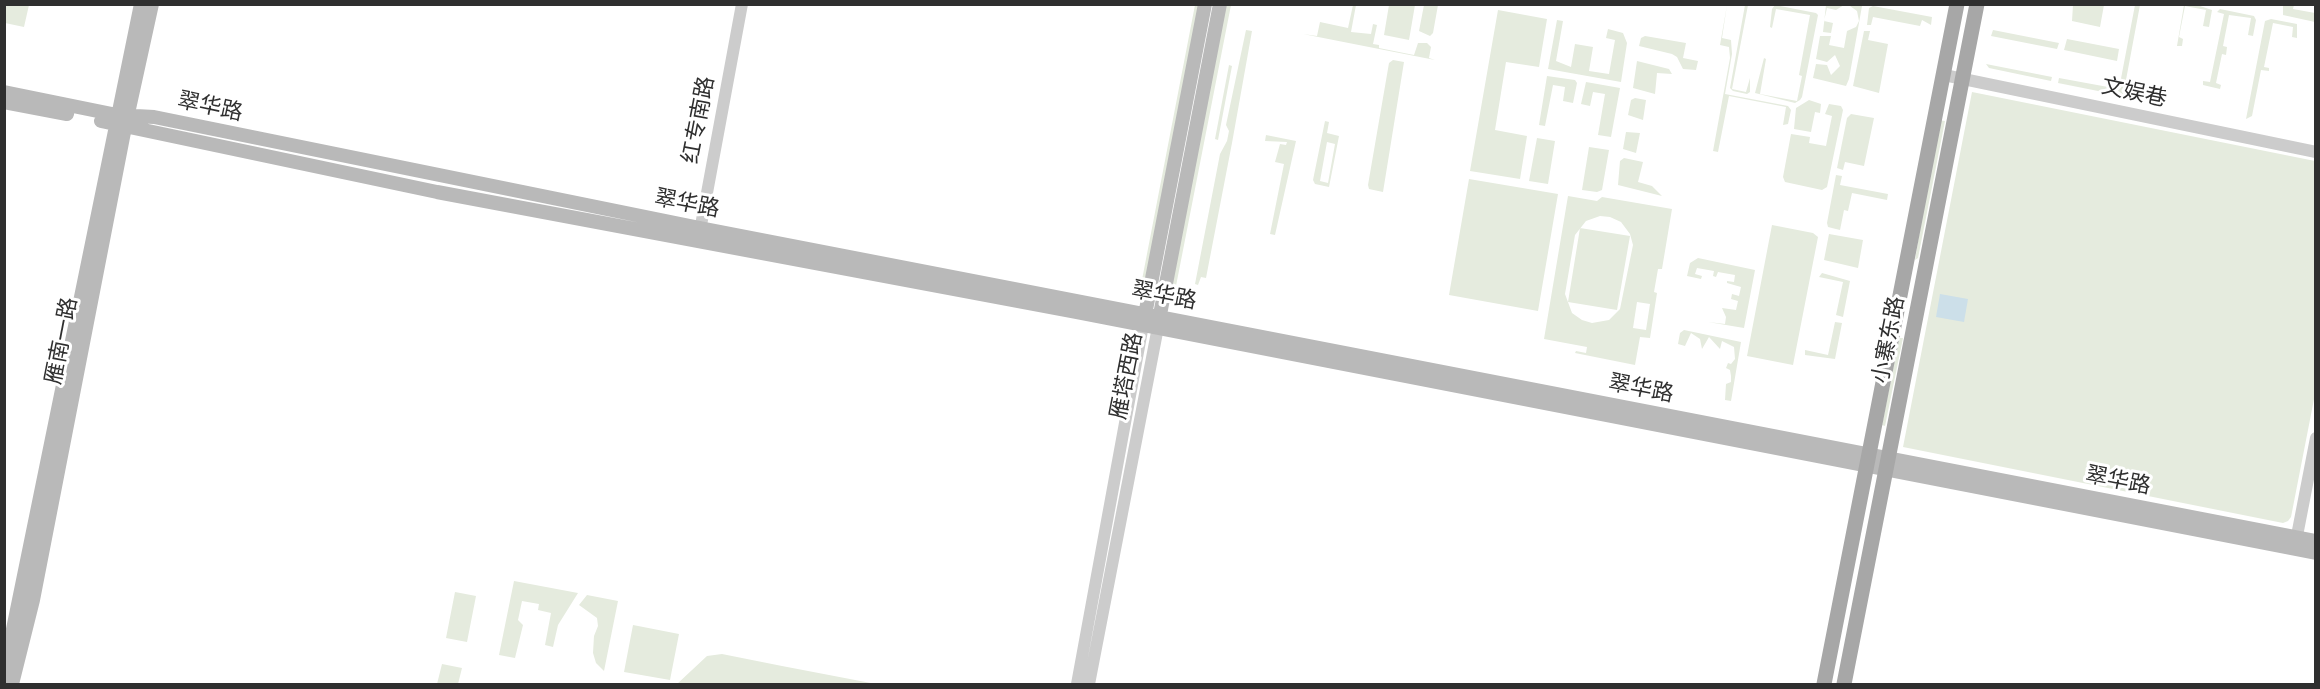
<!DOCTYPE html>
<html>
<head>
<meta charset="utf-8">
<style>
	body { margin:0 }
	#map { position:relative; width:2320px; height:689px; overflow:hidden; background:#fff; font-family:Karla,sans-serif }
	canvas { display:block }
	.frame { position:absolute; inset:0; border:6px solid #2f2f2f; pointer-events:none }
</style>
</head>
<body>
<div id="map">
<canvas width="2320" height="689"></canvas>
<div class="frame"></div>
</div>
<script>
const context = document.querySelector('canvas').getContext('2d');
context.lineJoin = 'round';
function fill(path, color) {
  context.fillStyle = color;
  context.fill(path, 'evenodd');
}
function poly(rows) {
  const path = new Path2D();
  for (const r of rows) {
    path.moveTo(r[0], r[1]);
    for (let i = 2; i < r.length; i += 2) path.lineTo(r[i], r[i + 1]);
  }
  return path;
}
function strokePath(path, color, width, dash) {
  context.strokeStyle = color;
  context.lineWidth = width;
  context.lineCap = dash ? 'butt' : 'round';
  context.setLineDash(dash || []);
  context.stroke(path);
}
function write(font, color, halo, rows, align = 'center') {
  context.font = font + ' Karla,"Noto Sans SC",sans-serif';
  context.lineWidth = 6;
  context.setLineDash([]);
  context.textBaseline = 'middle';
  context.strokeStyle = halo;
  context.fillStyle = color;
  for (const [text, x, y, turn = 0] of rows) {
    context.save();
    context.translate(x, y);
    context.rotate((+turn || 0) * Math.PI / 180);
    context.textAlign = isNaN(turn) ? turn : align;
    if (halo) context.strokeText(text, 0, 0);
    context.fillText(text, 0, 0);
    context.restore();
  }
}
const green = poly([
	[4,5,29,5,24,27,5,23],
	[1195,5,1202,5,1147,286,1141,285],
	[1224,5,1231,5,1175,291,1169,290],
	[1353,5,1356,5,1351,32,1371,34,1373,24,1377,25,1373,44,1379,45,1379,48,1414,55,1418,43,1427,43,1431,47,1429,58,1435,60,1303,34,1317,36,1320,22,1348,28],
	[1389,5,1415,5,1409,40,1384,35],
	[1424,5,1438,5,1433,33,1430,36,1419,31],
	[1727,5,1722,38,1731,40,1732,54,1725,94,1788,106,1791,110,1788,124,1783,125,1786,107,1729,96,1718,152,1713,151,1730,58,1729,47,1720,45],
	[1745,5,1748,5,1732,89,1746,92,1750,78,1750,92,1747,94,1733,91,1730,88],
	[1775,5,1816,13,1818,15,1802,97,1800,100,1795,103,1755,93,1764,58,1766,59,1760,94,1797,101,1802,76,1799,75,1810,15,1776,9,1772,28,1770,27,1772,9],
	[1826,5,1861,5,1862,6,1849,79,1846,86,1813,78,1816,64,1827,65,1831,75,1840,66,1835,55,1827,62,1816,59,1820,36,1831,36,1829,45,1844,48,1847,31,1856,27,1859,21,1857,11,1850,6,1844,5,1836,10,1827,8,1824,21,1833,23,1831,33,1823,32],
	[2073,5,2104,5,2100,27,2072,21],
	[2135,5,2140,5,2123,96,2058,83,2059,78,2119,89],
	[2184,5,2197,5,2212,10,2209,27,2203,26,2206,10,2185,6,2179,37,2183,39,2182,46,2177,46,2172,75],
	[2283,5,2294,5,2293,9,2315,13,2315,22,2283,15],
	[1873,6,1932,17,1931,25,1922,20,1920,26,1873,17,1871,25,1867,25,1869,8],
	[2220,9,2254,16,2256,20,2253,36,2248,35,2251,18,2229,15,2223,46,2227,47,2226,55,2222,54,2216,83,2221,85,2220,89,2203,85,2203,81,2210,82,2224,14,2217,12],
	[1498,10,1547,19,1539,67,1506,62,1495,130,1527,136,1520,179,1470,171],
	[2271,19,2297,24,2297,38,2292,37,2293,27,2273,23,2264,67,2269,68,2269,71,2261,70,2252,116,2246,119,2265,21],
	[1557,20,1563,21,1556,61,1571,67,1575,44,1593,47,1589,71,1609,74,1615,40,1606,38,1608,29,1623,33,1627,43,1621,82,1548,69],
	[1246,30,1252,31,1232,143,1206,278,1201,277,1198,285,1195,284,1220,154,1227,141,1229,131,1226,125],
	[1993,30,2059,43,2057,49,1991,36],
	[1864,31,1870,31,1868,40,1888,44,1879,93,1853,86],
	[1645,36,1686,43,1683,58,1698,61,1696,70,1683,69,1677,57,1672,54,1639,46,1641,38],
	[2067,39,2119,49,2117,61,2064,50],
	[1393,60,1404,62,1383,192,1369,189,1368,185,1389,63],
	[1637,61,1669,69,1672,74,1657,73,1655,94,1633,88],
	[1986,64,2052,77,2051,81,1989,68],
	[1229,65,1232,66,1218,140,1215,139],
	[1547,76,1575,80,1577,83,1573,103,1563,101,1565,87,1553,85,1545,126,1539,125],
	[1586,82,1620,88,1611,137,1598,135,1605,94,1593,92,1590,106,1581,104],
	[1972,92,2315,161,2315,394,2291,517,2288,521,2283,523,1903,447],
	[1635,98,1646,100,1643,120,1628,115,1631,100],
	[1809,100,1821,104,1820,113,1815,112,1811,132,1794,129,1796,108],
	[1829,104,1841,106,1843,110,1827,187,1822,190,1785,182,1783,177,1791,134,1810,137,1809,143,1826,146,1832,116,1825,114],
	[1851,114,1874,118,1864,166,1845,162,1843,170,1837,168,1847,118],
	[1938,120,1945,121,1918,258,1915,260],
	[1325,121,1329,122,1327,133,1339,136,1329,187,1315,184,1313,180],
	[1327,142,1335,144,1328,183,1320,181],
	[1626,132,1640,133,1636,153,1623,149],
	[1266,135,1296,141,1275,235,1270,234,1284,164,1275,162,1280,144,1286,145,1287,142,1265,141],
	[1537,138,1555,141,1548,184,1529,181],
	[1589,147,1609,150,1602,190,1597,192,1582,190],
	[1624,158,1643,162,1638,182,1652,186,1662,196,1618,185,1620,161],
	[1836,175,1842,176,1840,185,1888,194,1887,200,1852,193,1848,211,1844,210,1840,230,1828,227,1827,223],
	[1469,179,1558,194,1538,311,1449,295],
	[1568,196,1597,201,1602,197,1672,209,1662,269,1658,269,1654,292,1657,293,1650,338,1640,337,1635,365,1575,353,1576,351,1586,353,1587,347,1544,339],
	[1600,216,1610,217,1621,222,1630,234,1633,245,1620,309,1609,320,1592,323,1582,320,1572,313,1565,294,1575,235,1586,221],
	[1637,302,1650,304,1646,330,1633,328],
	[1772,225,1813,233,1818,237,1793,365,1747,356],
	[1580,228,1630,236,1617,310,1568,302],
	[1829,234,1863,240,1858,268,1824,260],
	[1698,258,1755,270,1744,328,1708,322,1725,324,1726,317,1722,308,1736,310,1738,301,1731,299,1732,294,1739,296,1741,287,1727,283,1727,281,1734,282,1735,275,1718,272,1716,277,1713,276,1714,271,1697,268,1695,274,1702,276,1701,279,1687,276,1690,263],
	[1822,273,1850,281,1843,317,1836,315,1843,282,1819,277],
	[1835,322,1842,323,1835,359,1805,355,1805,350,1828,355],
	[1684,330,1741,342,1731,401,1725,400,1726,384,1731,382,1731,376,1730,370,1726,368,1728,363,1731,364,1735,359,1734,347,1722,341,1720,349,1709,337,1702,349,1700,339,1691,333,1685,346,1678,344,1680,333],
	[1899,338,1903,338,1885,426,1882,425],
	[514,581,578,593,558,625,553,647,545,645,551,613,538,610,539,604,522,601,518,620,523,625,515,658,499,655],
	[455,592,476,596,467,642,446,638],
	[587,595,618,601,604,671,596,663,593,653,594,636,598,626,597,618,579,605],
	[633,625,679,634,670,680,624,672],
	[722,654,782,666,876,684,677,684,707,656],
	[442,664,462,668,458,684,437,684]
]);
const water = poly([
	[1940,294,1968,299,1964,322,1936,317]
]);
const tertiary = poly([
	[1944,75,2316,152],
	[699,236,742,4],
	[2295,546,2316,438],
	[1077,684,1143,325],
	[1089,684,1158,327]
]);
const secondary = poly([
	[4,92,117,115,154,117,700,228,2316,541],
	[4,102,67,114],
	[101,121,437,192,1077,312,2316,553],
	[1144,320,1205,4],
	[1158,325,1220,4],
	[4,673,141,4],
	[12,684,33,600,125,127,152,4]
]);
const primary = poly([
	[1824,684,1957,4],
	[1844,684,1977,4]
]);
const streetNames = [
	["文娱巷",2134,93,12],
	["翠华路",210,107,12],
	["红专南路",699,120,-79],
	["翠华路",687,204,11],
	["翠华路",1164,296,11],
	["小寨东路",1889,340,-79],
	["雁南一路",62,341,-79],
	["雁塔西路",1127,376,-79],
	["翠华路",1641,389,11],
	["翠华路",2118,481,11]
];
fill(green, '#e5ebde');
fill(water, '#ccdfe9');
strokePath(tertiary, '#ccc', 12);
strokePath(secondary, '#b9b9b9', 14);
strokePath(primary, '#a7a7a7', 15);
write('22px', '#2f2f2f', '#fff', streetNames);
</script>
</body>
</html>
